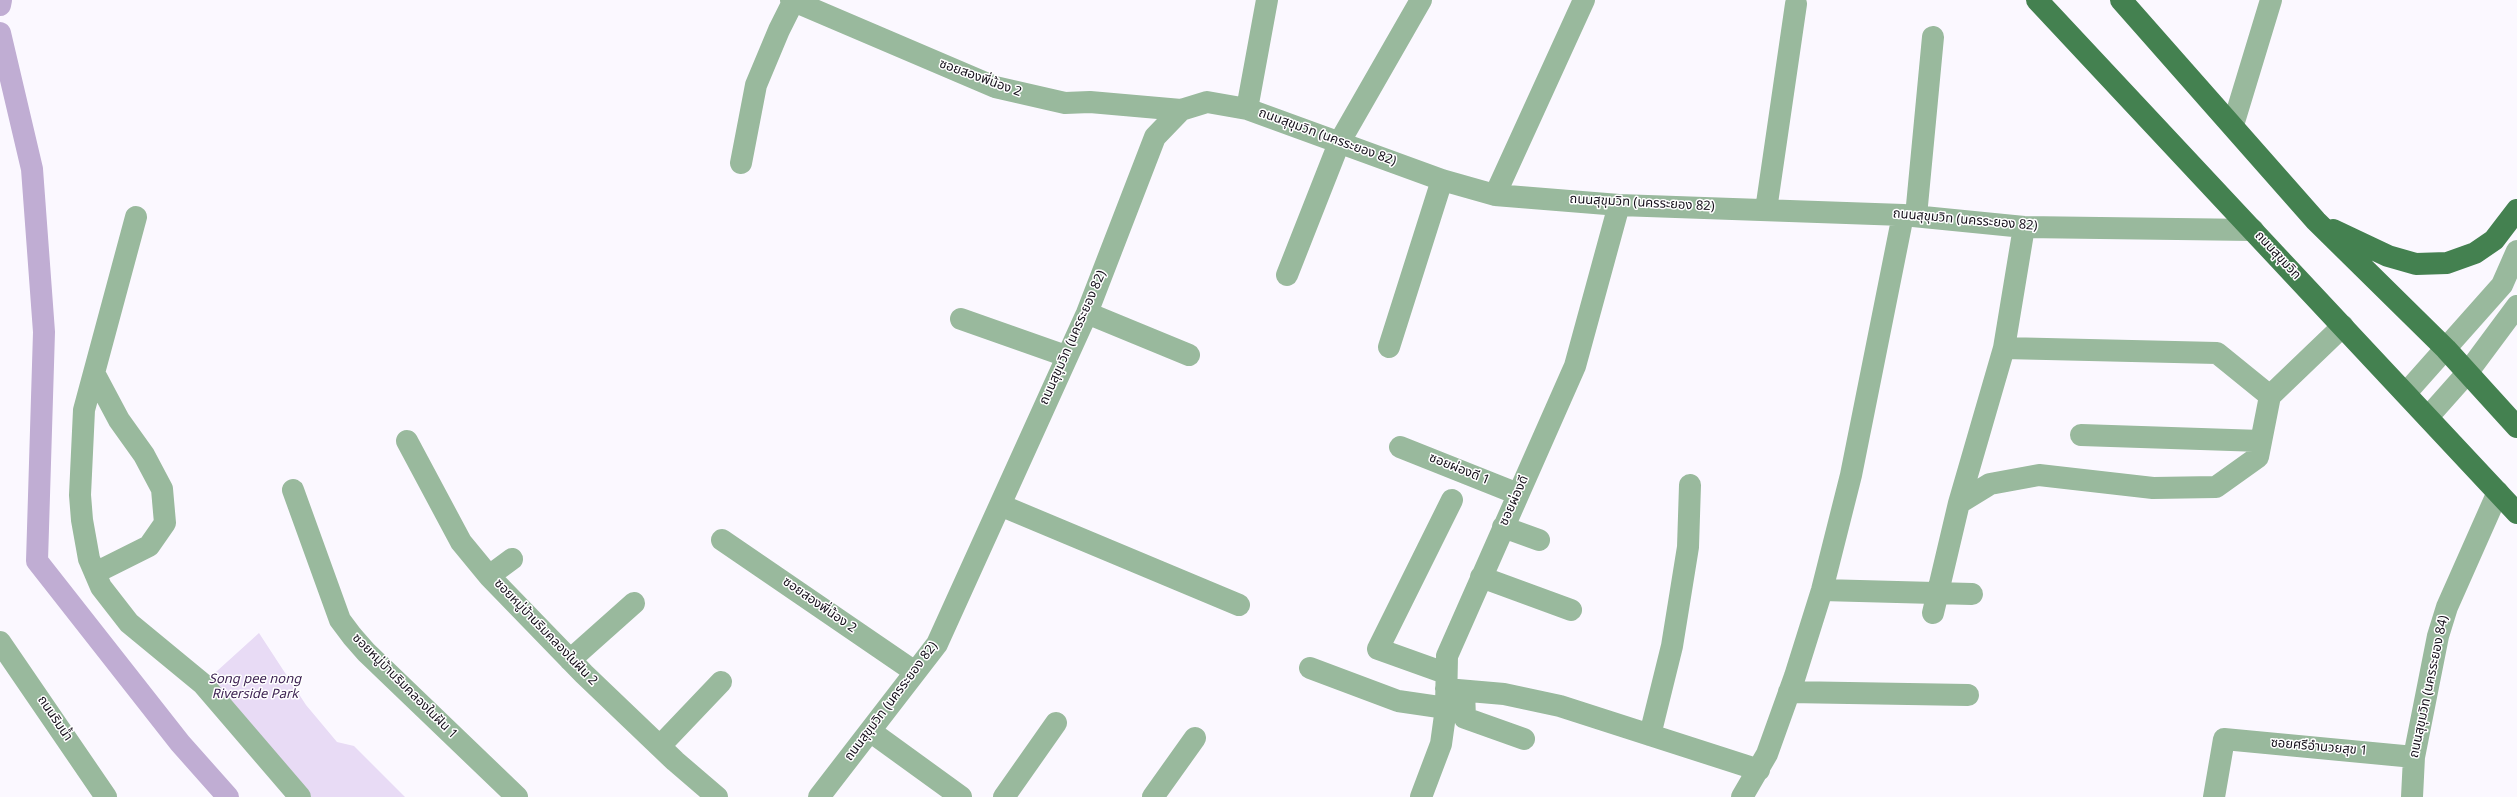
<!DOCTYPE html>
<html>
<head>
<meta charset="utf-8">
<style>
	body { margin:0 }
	canvas { display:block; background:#fbf8ff }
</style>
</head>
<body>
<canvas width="2517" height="797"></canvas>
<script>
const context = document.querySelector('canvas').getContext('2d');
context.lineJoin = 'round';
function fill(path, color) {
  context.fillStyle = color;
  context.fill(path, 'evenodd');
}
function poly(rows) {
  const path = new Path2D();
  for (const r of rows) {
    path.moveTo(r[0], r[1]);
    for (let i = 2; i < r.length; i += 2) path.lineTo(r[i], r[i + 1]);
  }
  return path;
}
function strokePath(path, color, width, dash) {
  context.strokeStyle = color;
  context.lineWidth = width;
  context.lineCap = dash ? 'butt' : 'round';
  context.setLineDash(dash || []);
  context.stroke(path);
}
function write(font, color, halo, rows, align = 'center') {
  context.font = font + ' Georgia,"Noto Sans Thai",serif';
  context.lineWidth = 3;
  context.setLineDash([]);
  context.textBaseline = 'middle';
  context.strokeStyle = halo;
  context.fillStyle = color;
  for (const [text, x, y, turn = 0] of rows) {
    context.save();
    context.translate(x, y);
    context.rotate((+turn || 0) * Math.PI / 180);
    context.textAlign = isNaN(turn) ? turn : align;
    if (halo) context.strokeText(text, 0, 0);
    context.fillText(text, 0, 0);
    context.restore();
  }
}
const green = poly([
	[259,633,306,705,337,742,354,746,405,797,306,797,206,681]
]);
const canal = poly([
	[0,5,1,0],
	[0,33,32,169,44,332,37,561,180,743,228,797]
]);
const minor = poly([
	[791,0,995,87,1065,103,1090,102,1181,110],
	[1247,109,1267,0],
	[2233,125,2271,0],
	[741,163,756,85,779,30,794,0],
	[1495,195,1584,0],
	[1766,210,1796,4],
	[1916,216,1933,37],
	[136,217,84,410,80,495,82,520,89,559,101,587,129,623,203,684,300,797],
	[1287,275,1339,143,1421,0],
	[1087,313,1189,355],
	[961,319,1066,356],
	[1389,347,1442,180],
	[2004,348,2217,353,2270,396],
	[94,373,119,420,144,455,162,489,165,523,149,546,95,573],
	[2406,393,2502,285,2517,251],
	[2428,417,2468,372,2517,306],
	[2081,435,2261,441],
	[407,441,461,542,489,576,584,674,675,761,717,797],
	[1400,447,1518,494],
	[293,490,340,620,352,636,366,652,517,797],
	[1959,503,2004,348,2024,227],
	[1000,505,1239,605],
	[1503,527,1539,540],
	[722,540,915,672],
	[489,576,512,559],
	[1481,577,1571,610],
	[1822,590,1972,594],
	[1933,613,1959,503,1990,484,2039,475,2153,488,2216,487,2258,457,2270,396,2343,326],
	[0,642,106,797],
	[570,660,634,603],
	[1310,668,1398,701,1446,708],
	[1445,673,1378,649,1452,500],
	[1446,689,1504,694,1560,706,1759,770],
	[1464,691,1465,718,1524,739],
	[1789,692,1968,695],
	[870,731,961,797],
	[1650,735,1672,646,1688,547,1690,485],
	[660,746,721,682],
	[819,797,937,644,1087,313,1155,137,1181,110,1207,102,1247,109,1442,180,1495,195,1619,205,1903,215,2024,227,2253,230],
	[1004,797,1056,723],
	[1153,797,1195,738],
	[1421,797,1441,744,1446,708,1447,656,1575,366,1619,205],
	[1742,797,1767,754,1795,676,1822,590,1851,475,1903,215],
	[2214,797,2224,739,2414,757],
	[2412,797,2414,757,2438,636,2447,607,2498,492]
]);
const major = poly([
	[2037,0,2517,513],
	[2121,0,2316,221,2446,349,2517,427],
	[2333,230,2388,256,2416,264,2447,263,2475,253,2494,240,2517,210]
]);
const streetNames = [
	["ซอยสองพี่น้อง 2",980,79,20],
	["ถนนสุขุมวิท (นครระยอง 82)",1327,138,20],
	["ถนนสุขุมวิท (นครระยอง 82)",1642,204,3],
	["ถนนสุขุมวิท (นครระยอง 82)",1965,221,5],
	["ถนนสุขุมวิท",2277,256,47],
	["ถนนสุขุมวิท (นครระยอง 82)",1074,338,-66],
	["ซอยผ่องดี 1",1459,470,22],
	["ซอยผ่องดี",1515,501,-66],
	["ซอยสองพี่น้อง 2",819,606,35],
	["ซอยหมู่บ้านริมคลองในฝัน 2",545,633,46],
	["ซอยหมู่บ้านริมคลองในฝัน 1",404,687,45],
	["ถนนสุขุมวิท (นครระยอง 84)",2430,687,-78],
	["ถนนสุขุมวิท (นครระยอง 82)",892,702,-53],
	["ถนนริมน้ำ",54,719,56],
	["ซอยศรีอำนวยสุข 1",2319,748,5]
];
const parkNames = [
	["Song pee nong",255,680],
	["Riverside Park",255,695]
];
fill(green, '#e8dbf5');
strokePath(canal, '#c0add3', 22);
strokePath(minor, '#99b99d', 22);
strokePath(major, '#448150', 22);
write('13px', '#150f1a', '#fff', streetNames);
write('italic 13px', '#3c2151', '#fff', parkNames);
</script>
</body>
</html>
